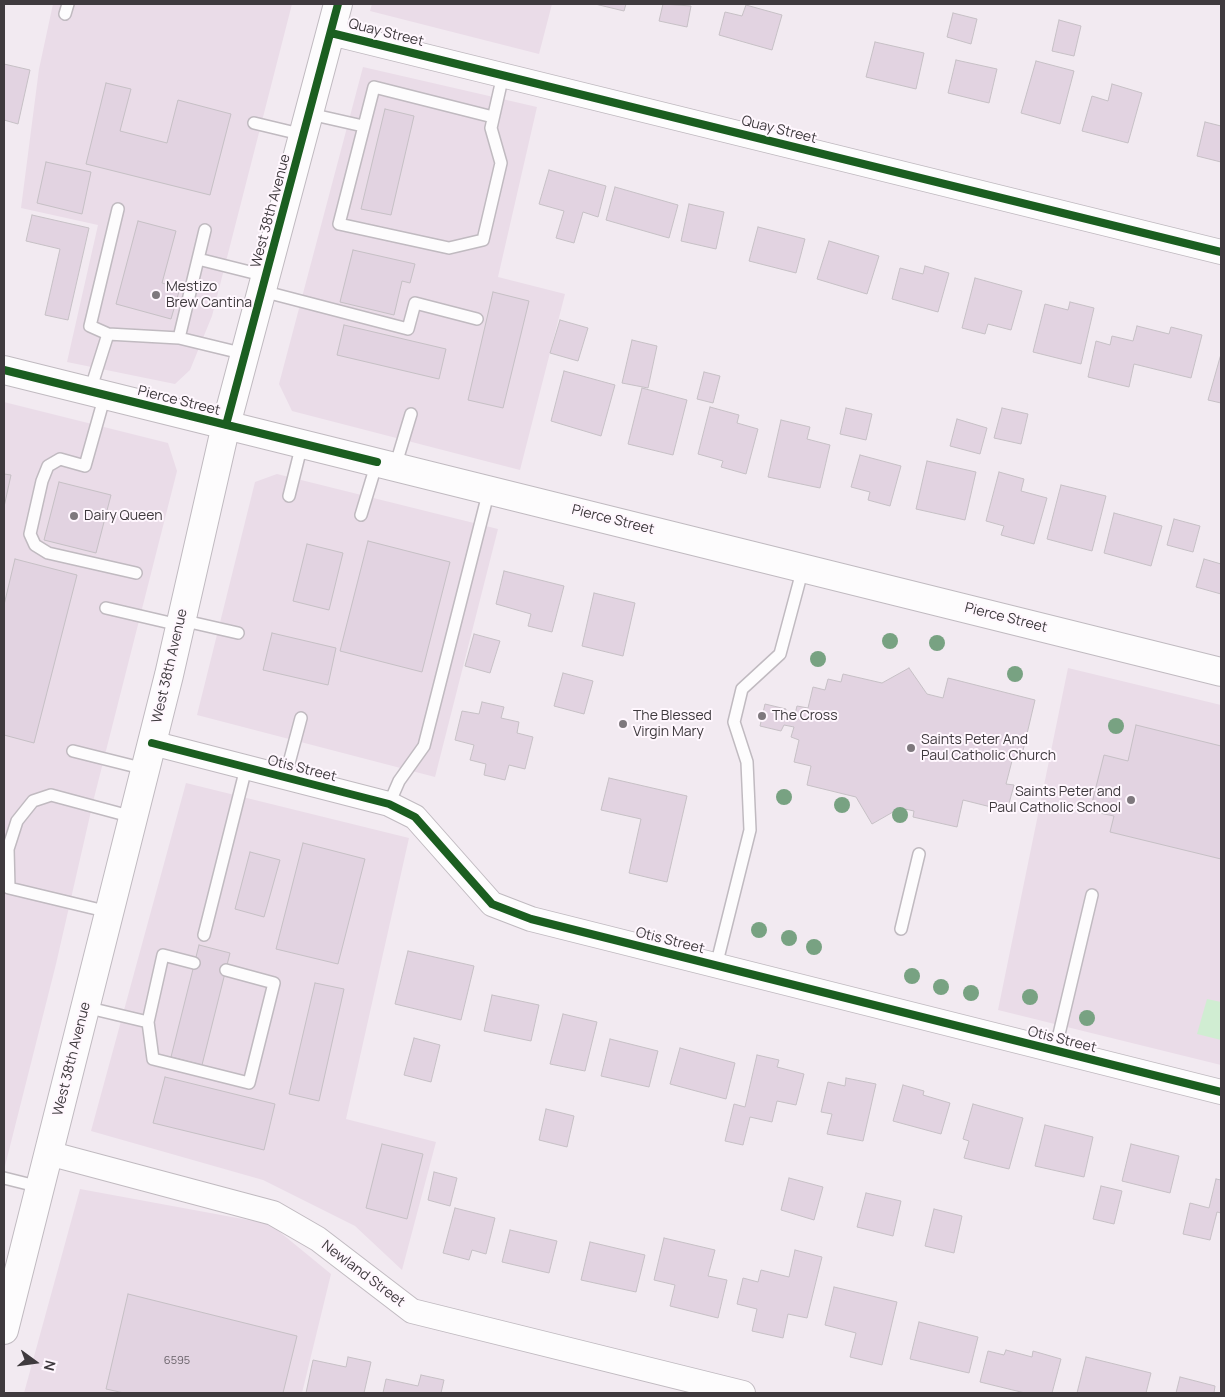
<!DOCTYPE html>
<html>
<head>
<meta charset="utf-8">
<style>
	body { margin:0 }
	#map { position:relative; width:1225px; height:1397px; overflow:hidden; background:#f2eaf1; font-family:Manrope,sans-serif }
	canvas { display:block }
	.frame { position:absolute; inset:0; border:5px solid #3f3a3e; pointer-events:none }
	.north { position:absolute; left:10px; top:1337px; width:50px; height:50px; -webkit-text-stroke:4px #fff7fe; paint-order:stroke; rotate:104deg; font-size:14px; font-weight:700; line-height:20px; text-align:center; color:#3f3a3e }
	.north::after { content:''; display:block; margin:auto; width:18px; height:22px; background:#3f3a3e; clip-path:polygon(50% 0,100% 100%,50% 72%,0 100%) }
</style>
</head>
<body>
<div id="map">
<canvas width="1225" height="1397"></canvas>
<div class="frame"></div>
<div class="north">N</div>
</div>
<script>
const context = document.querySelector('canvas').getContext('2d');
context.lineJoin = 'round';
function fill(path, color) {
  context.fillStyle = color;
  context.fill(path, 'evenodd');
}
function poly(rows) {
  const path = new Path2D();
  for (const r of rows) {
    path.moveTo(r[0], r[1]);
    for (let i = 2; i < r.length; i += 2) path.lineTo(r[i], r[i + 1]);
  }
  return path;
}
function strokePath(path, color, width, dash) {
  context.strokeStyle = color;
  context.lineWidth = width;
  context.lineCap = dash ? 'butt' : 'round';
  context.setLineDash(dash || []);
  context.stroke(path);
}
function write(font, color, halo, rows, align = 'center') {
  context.font = font + ' Manrope,sans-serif';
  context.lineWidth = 4;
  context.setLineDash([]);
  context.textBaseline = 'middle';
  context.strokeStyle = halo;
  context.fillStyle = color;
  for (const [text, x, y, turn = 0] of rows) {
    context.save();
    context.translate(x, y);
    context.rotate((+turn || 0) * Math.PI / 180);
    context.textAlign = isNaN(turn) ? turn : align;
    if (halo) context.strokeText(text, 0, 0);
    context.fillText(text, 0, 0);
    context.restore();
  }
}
const built = poly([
	[53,4,292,4,212,316,190,370,175,384,67,362,98,225,21,208,39,69],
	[372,4,552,4,539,54,370,11],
	[363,67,537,107,498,277,565,294,520,470,292,411,279,384],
	[4,402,168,443,177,471,94,798,56,964,4,1170],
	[277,474,498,529,435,777,197,715,255,482],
	[1068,668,1221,705,1221,1065,998,1010],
	[186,783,409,838,346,1119,436,1142,402,1270,355,1226,263,1180,91,1131],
	[80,1189,270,1224,331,1274,302,1393,24,1393]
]);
const green = poly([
	[1207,999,1221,1002,1221,1040,1197,1034]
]);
const building = poly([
	[595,4,626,4,624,11,595,4],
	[663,4,691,6,687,27,659,21,663,4],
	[746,5,782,15,772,50,719,35,725,12,742,16,746,5],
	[953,13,977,19,971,44,947,37,953,13],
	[1059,20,1081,26,1074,56,1052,51,1059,20],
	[875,42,924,53,916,89,866,77,875,42],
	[956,60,997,69,989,103,948,93,956,60],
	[1036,61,1074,71,1060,124,1021,113,1036,61],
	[4,64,30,70,18,124,4,120,4,64],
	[106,83,131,89,120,131,167,143,178,100,231,114,210,195,86,164,106,83],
	[1112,84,1142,93,1128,143,1082,131,1092,96,1108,101,1112,84],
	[385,109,414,116,391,215,361,209,385,109],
	[1205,122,1221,126,1221,162,1197,156,1205,122],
	[46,162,91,172,82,214,37,203,46,162],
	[549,170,606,186,598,217,583,212,574,243,556,238,564,211,539,204,549,170],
	[615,187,678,205,669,238,606,220,615,187],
	[689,204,724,212,716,249,681,241,689,204],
	[32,215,89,228,68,320,45,315,60,249,26,241,32,215],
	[138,221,176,231,162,283,180,288,171,319,116,304,138,221],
	[758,227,805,239,796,273,749,261,758,227],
	[829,241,879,256,867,294,817,279,829,241],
	[353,250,415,264,410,283,402,281,394,315,340,302,353,250],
	[925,266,949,273,938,312,892,299,900,268,923,274,925,266],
	[975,278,1022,291,1011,330,988,324,985,334,962,328,975,278],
	[493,292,529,301,503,408,468,400,493,292],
	[1070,302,1094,308,1081,364,1033,352,1045,304,1068,310,1070,302],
	[560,320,588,328,578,361,550,353,560,320],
	[344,325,446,349,439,379,337,355,344,325],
	[1137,326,1169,334,1171,327,1202,335,1191,378,1134,364,1129,387,1088,377,1096,341,1110,345,1112,336,1133,341,1137,326],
	[632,340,657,346,648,388,622,383,632,340],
	[1221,354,1221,403,1208,400,1221,354],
	[564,371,615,385,601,436,551,421,564,371],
	[704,372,720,376,713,403,697,399,704,372],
	[642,388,687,400,673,455,628,444,642,388],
	[710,407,739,415,737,423,758,429,746,474,721,467,723,461,698,454,710,407],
	[846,408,872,414,866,440,840,434,846,408],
	[1002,408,1028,414,1021,444,994,438,1002,408],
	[957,419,987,428,980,454,950,446,957,419],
	[781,420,810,427,807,439,830,445,820,488,768,477,781,420],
	[860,455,901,466,890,506,868,500,870,492,851,487,860,455],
	[927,461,976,472,965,520,916,509,927,461],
	[999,472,1024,479,1021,491,1047,498,1034,544,1001,535,1004,526,986,521,999,472],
	[4,474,11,475,4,507,4,474],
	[59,482,111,495,96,553,44,540,59,482],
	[1061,485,1106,496,1092,551,1047,539,1061,485],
	[1114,513,1162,526,1151,566,1104,553,1114,513],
	[1174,519,1200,526,1193,552,1167,545,1174,519],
	[368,541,450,562,422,672,340,651,368,541],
	[307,544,343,553,329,610,293,601,307,544],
	[15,559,77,575,34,743,4,735,4,605,15,559],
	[1204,559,1221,564,1221,594,1196,587,1204,559],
	[504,571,564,586,552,632,528,626,531,614,496,604,504,571],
	[594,593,635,603,623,656,582,646,594,593],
	[272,633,336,648,328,685,263,670,272,633],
	[474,634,500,641,490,673,465,666,474,634],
	[909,668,927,694,943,698,948,678,1035,700,1021,759,1013,757,1006,784,1014,785,1007,811,963,800,957,827,913,817,914,811,900,808,872,824,856,797,807,785,811,766,794,762,799,740,791,737,794,727,784,725,781,731,760,726,765,704,786,709,785,716,794,718,797,706,808,708,813,687,825,690,828,679,841,682,843,674,882,683,909,668],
	[563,673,593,681,584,714,554,706,563,673],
	[482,702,504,707,501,718,519,722,517,733,533,737,525,769,509,765,505,780,484,775,486,764,470,760,474,745,455,740,462,711,479,714,482,702],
	[1136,725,1221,746,1221,859,1110,832,1114,816,1090,811,1104,755,1128,761,1136,725],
	[609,778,687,796,667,882,629,873,641,819,601,810,609,778],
	[303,843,365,859,338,964,276,949,303,843],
	[250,852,280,860,264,917,235,909,250,852],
	[199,945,230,953,202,1065,171,1057,199,945],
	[408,951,474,966,461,1020,395,1004,408,951],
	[315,983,344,989,319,1101,289,1094,315,983],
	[492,995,539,1005,531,1041,484,1031,492,995],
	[563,1014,597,1022,585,1071,550,1064,563,1014],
	[414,1038,440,1045,431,1082,404,1075,414,1038],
	[610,1039,658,1051,649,1087,601,1076,610,1039],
	[680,1048,735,1063,726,1099,670,1084,680,1048],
	[757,1055,779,1060,777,1067,804,1074,796,1105,777,1101,772,1122,750,1117,743,1145,725,1141,734,1104,745,1107,757,1055],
	[165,1077,275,1104,264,1150,153,1123,165,1077],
	[846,1078,876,1084,863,1141,827,1134,832,1114,821,1112,828,1082,845,1086,846,1078],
	[903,1085,924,1091,923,1095,950,1103,941,1134,893,1121,903,1085],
	[973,1104,1023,1118,1009,1169,964,1158,969,1141,963,1139,973,1104],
	[546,1109,574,1116,567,1147,539,1140,546,1109],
	[1045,1125,1093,1137,1084,1177,1035,1166,1045,1125],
	[382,1144,423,1154,407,1219,366,1208,382,1144],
	[1131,1144,1179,1156,1170,1193,1122,1181,1131,1144],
	[434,1172,457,1178,450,1206,428,1200,434,1172],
	[789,1178,823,1187,814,1220,781,1210,789,1178],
	[1216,1179,1221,1180,1221,1213,1217,1212,1210,1240,1183,1234,1190,1203,1209,1208,1216,1179],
	[1101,1186,1122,1191,1114,1224,1093,1219,1101,1186],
	[866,1193,901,1201,893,1236,857,1227,866,1193],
	[455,1208,495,1218,486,1254,472,1250,469,1260,443,1253,455,1208],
	[934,1209,962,1216,954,1253,925,1246,934,1209],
	[510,1230,557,1241,549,1273,502,1262,510,1230],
	[664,1238,715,1250,708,1276,727,1280,718,1318,670,1306,675,1285,654,1280,664,1238],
	[590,1242,645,1255,636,1292,581,1280,590,1242],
	[795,1250,822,1257,807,1318,788,1314,783,1338,752,1331,757,1309,737,1304,743,1278,758,1282,761,1270,789,1277,795,1250],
	[834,1287,897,1302,882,1365,850,1357,856,1333,825,1325,834,1287],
	[128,1294,297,1336,283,1393,124,1393,106,1389,128,1294],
	[919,1322,978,1337,969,1373,910,1359,919,1322],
	[1006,1350,1032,1357,1033,1351,1061,1359,1052,1393,1025,1393,980,1382,988,1351,1004,1355,1006,1350],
	[348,1357,371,1362,364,1393,306,1393,313,1360,346,1367,348,1357],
	[1086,1357,1151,1373,1146,1393,1077,1393,1086,1357],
	[421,1375,444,1380,441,1393,383,1393,386,1379,418,1386,421,1375],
	[1180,1377,1215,1386,1214,1393,1176,1393,1180,1377]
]);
const service = poly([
	[65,14,68,4],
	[310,114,363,126],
	[493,117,374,87,339,224,449,248,483,240,501,163,491,128,503,75],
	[254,123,304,135],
	[198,259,266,276],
	[262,291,408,329,415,303,477,319],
	[108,334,90,326,118,209],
	[179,338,205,230],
	[90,391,108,334,179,338,245,354],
	[105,395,85,466,60,459,48,466,42,481,30,534,35,545,48,553,136,573],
	[395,467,411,414],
	[289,496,302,444],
	[361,515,377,462],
	[106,608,179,625],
	[181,620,238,633],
	[73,751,145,769],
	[285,778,301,718],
	[389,804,399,781,424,746,489,490],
	[109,912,9,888,8,849,17,821,33,801,51,795,133,817],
	[901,929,919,854],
	[204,935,246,768],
	[716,966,750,830,747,762,734,722,742,689,780,654,803,568],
	[85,1007,148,1022,153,1059,249,1083,274,983,226,970],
	[148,1022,163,955,194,963],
	[1055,1051,1092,895],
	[4,1178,40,1187]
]);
const minor = poly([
	[331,33,1221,252],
	[152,743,389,804,415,817,492,904,531,919,1221,1092],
	[48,1153,273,1213,318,1239,412,1311,743,1393]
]);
const tertiary = poly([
	[4,370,1221,672]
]);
const secondary = poly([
	[4,1330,169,675,226,425,338,4]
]);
const cycleway = poly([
	[331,33,1221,252],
	[4,370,377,462],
	[226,425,338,4],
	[152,743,389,804,415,817,492,904,531,919,1221,1092]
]);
const trees = [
	[890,641],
	[937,643],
	[818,659],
	[1015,674],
	[1116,726],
	[784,797],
	[842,805],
	[900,815],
	[759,930],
	[789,938],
	[814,947],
	[912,976],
	[941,987],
	[971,993],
	[1030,997],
	[1087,1018]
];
const markers = [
	[156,295,5,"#7e787d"],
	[74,516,5,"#7e787d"],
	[762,716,5,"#7e787d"],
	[623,724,5,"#7e787d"],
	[911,748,5,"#7e787d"],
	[1131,800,5,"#7e787d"]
];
const numberNames = [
	["6595",177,1361]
];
const streetNames = [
	["Quay Street",386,33,14],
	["Quay Street",779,130,14],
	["West 38th Avenue",271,211,-75],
	["Pierce Street",179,401,14],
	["Pierce Street",613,520,14],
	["Pierce Street",1006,618,14],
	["West 38th Avenue",170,666,-77],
	["Otis Street",302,769,14],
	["Otis Street",670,941,14],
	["Otis Street",1062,1040,14],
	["West 38th Avenue",72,1059,-76],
	["Newland Street",363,1274,37]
];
const poiNames = [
	["Mestizo",166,287],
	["Brew Cantina",166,303],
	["Dairy Queen",84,516],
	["The Blessed",633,716],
	["Virgin Mary",633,732],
	["The Cross",772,716],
	["Saints Peter And",921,740],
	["Paul Catholic Church",921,756],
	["Saints Peter and",1121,792,"right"],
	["Paul Catholic School",1121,808,"right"]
];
fill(built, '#eadce8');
fill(green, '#d0edd2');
fill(building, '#e2d3e1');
strokePath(building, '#c6c0c5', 1);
strokePath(service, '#c0bac0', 14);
strokePath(minor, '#c0bac0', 26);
strokePath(tertiary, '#c0bac0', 30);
strokePath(secondary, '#c0bac0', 30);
strokePath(service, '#fdfcfd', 11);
strokePath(minor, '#fdfcfd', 24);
strokePath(tertiary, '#fdfcfd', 28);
strokePath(secondary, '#fdfcfd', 28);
strokePath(cycleway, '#1b5e20', 8);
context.fillStyle = '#78a282';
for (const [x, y] of trees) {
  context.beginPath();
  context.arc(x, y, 8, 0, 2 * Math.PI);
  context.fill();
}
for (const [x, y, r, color] of markers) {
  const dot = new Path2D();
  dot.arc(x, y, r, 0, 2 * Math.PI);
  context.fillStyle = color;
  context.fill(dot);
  strokePath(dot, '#fff7fe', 2);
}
write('11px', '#686168', null, numberNames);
write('14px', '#3f3a3e', '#fff7fe', streetNames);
write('14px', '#3f3a3e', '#fff7fe', poiNames, 'left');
</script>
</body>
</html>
